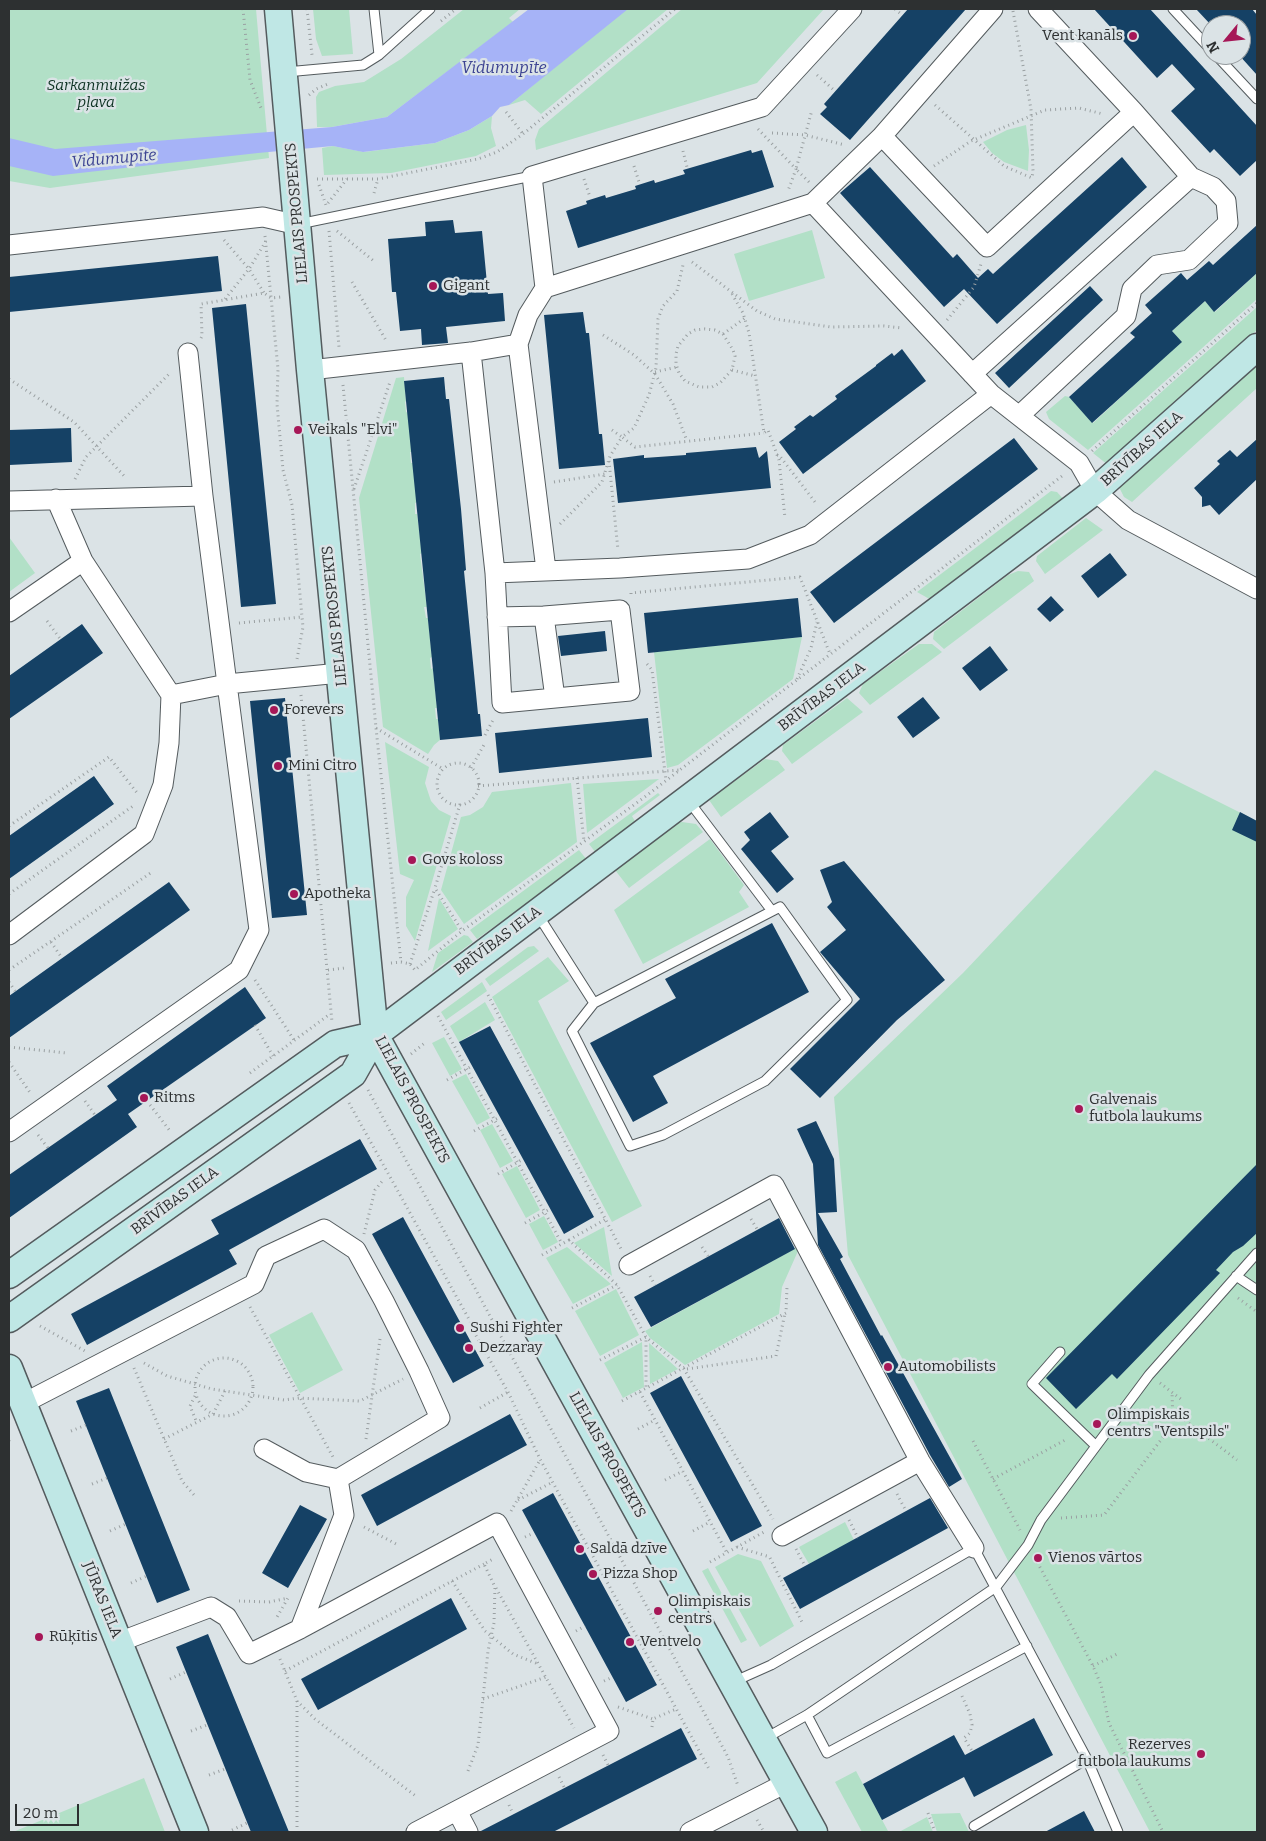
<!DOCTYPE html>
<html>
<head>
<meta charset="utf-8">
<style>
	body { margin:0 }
	#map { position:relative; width:1266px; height:1841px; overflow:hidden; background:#dbe3e6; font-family:Bitter,serif }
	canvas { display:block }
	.frame { position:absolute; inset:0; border:10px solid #2d3031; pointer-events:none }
	.north { position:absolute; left:1201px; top:15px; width:50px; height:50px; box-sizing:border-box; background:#dbe3e6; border:1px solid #959b9e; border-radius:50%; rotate:242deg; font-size:14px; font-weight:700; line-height:20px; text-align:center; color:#2d3031 }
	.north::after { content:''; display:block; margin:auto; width:18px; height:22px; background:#a61757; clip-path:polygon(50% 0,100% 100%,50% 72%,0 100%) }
	.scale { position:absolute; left:15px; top:1804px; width:64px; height:22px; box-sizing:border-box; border:2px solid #2d3031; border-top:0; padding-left:6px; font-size:15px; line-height:18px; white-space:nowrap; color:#2d3031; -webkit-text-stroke:4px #dbe3e6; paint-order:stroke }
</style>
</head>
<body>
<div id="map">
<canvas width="1266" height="1841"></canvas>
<div class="frame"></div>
<div class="north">N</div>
<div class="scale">20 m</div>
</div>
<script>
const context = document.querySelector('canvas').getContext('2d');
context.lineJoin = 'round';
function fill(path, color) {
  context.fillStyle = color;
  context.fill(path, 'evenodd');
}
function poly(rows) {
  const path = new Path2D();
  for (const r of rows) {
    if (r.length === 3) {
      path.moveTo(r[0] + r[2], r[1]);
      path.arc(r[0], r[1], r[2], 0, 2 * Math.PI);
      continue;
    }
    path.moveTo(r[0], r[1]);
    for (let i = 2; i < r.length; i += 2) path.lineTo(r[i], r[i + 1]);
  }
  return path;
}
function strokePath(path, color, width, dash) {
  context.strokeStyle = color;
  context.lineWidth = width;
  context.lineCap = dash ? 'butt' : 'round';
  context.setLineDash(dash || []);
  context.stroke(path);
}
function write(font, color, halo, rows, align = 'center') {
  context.font = font + ' Bitter,serif';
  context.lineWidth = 5;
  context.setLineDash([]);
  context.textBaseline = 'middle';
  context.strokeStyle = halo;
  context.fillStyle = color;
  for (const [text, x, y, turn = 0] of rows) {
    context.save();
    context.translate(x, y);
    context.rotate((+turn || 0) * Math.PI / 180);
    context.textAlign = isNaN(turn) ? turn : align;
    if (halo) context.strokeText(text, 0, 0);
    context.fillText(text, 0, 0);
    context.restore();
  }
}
const green = poly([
	[9,9,256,9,269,158,50,188,9,181],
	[313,9,349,9,353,54,322,56,316,39],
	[464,9,520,9,509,18,513,22,387,117,332,127,317,127,316,97,319,92,335,86,364,82,401,59],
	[625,9,668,9,541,114,525,100,509,105],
	[682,9,824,9,757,83,536,150,535,140,539,129],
	[492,116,491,128,496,146,476,156,391,173,324,175,322,148,333,146,364,152,435,143,469,130],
	[1026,125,1029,150,1028,171,1004,162,992,153,983,142,1007,130],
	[812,230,825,278,749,301,734,254],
	[1257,273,1257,299,1088,450,1049,419,1046,412,1065,396,1069,397,1093,423,1181,342,1172,331,1205,301,1215,312],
	[1257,307,1257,330,1108,465,1093,453],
	[1257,362,1257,388,1132,502,1124,497,1119,487],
	[404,377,406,401,405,402,406,412,408,413,412,452,410,452,411,463,413,463,417,502,415,503,415,514,417,514,422,553,420,554,427,607,424,607,426,618,428,618,432,657,430,658,431,669,433,668,437,708,435,708,436,719,438,719,440,740,434,745,428,754,383,727,359,498,396,378],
	[1051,491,1057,492,1066,502,933,601,917,592],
	[1086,518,1103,530,1045,574,1036,561,1037,556],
	[9,537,35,573,9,592],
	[1018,571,1029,572,1034,581,944,649,933,639,934,632,1008,575],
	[802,637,793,679,678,765,667,768,654,652],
	[919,644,932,644,942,652,870,705,859,693,863,684],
	[847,698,863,712,792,764,782,751,783,745],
	[385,742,429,767,425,783,431,801,439,810,451,816,415,941,406,926,406,897,414,880,400,874],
	[765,759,778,761,785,770,721,817,709,800],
	[1155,770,1257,821,1257,1832,1150,1832,848,1255,834,1097,963,973],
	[659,779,587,833,583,784],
	[571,783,577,842,464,924,441,890,461,817,470,815,483,807,492,792],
	[658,793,660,795,632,816,637,825,596,853,589,844],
	[682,822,696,824,703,832,629,888,615,870,670,824],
	[710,839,744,885,739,892,749,907,643,964,614,910],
	[579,850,587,860,477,939,470,930],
	[439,898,458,929,428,951],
	[464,935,468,936,473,942,432,972,438,953],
	[534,946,539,951,490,986,485,979,528,947],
	[548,957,569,981,538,1001,642,1206,612,1222,492,997],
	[482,982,487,991,446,1020,441,1012],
	[485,1002,495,1020,459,1042,450,1026],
	[444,1037,462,1069,450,1076,432,1043],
	[466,1074,490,1118,477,1125,452,1081],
	[492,1124,513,1161,500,1168,480,1130],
	[517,1166,540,1210,526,1218,502,1174],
	[544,1216,558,1242,543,1250,529,1224],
	[604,1227,612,1276,574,1243],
	[567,1247,611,1284,573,1304,546,1258],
	[796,1248,798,1251,782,1287,779,1314,685,1365,650,1338,645,1331],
	[616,1289,639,1335,600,1356,575,1311],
	[312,1312,343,1370,300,1393,269,1335],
	[642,1342,644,1387,623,1398,604,1363],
	[649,1343,678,1369,650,1384],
	[845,1522,854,1540,809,1564,799,1547],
	[738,1554,761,1561,794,1626,760,1647,715,1567],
	[708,1568,747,1640,741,1643,702,1571],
	[856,1771,888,1831,885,1832,862,1832,835,1782],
	[144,1778,165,1832,13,1832],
	[960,1813,969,1832,937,1832,931,1814],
	[927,1817,933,1832,899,1832]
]);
const water = poly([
	[529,9,628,9,509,105,500,107,492,116,469,130,435,143,363,152,333,146,258,153,53,176,9,166,9,138,55,149,332,127,387,117]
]);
const building = poly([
	[908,9,966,9,850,140,820,114,827,107,824,104],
	[1094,9,1150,9,1257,126,1257,160,1240,176,1214,149,1210,153,1171,111,1195,89,1172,64,1157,78],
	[1196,9,1252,9,1257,15,1257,75,1239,55,1241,55,1241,25,1211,25],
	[751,150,752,153,762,150,774,187,578,248,566,211,587,204,586,201,605,195,606,198,636,189,635,186,654,180,655,183,685,174,683,170],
	[1122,157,1147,187,997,324,964,289,944,307,840,193,870,167,953,258,957,254,978,278,988,269,993,274],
	[453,220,455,233,482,231,488,294,503,293,505,321,446,327,448,343,422,345,421,329,400,331,396,292,392,292,388,239,426,236,425,222],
	[1257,225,1257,273,1214,312,1205,301,1172,331,1182,342,1092,423,1069,397,1135,337,1130,333,1152,313,1145,305,1181,273,1187,280,1209,261,1213,265],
	[218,256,222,291,9,312,9,277],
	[1090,286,1103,300,1009,388,995,373],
	[246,304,276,604,241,607,212,308],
	[583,312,586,333,589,333,599,434,602,434,605,465,559,469,544,315],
	[902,349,926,381,803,474,779,442,796,429,794,427,810,415,813,417,837,399,835,396,876,366,876,365,892,353,894,356],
	[444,377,446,399,449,399,461,509,466,570,464,571,478,714,480,714,482,736,440,740,404,381],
	[71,428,72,462,9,465,9,430],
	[1014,438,1038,469,834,623,810,592],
	[1257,439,1257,479,1219,515,1210,505,1202,507,1202,497,1194,488,1220,464,1217,461,1230,450,1237,457],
	[756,447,759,458,767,451,771,488,618,503,613,459,644,455,644,458,686,455,686,453],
	[1110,553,1127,575,1098,598,1081,576],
	[1051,596,1064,610,1050,622,1037,609],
	[798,598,802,637,648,653,644,613],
	[82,624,103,653,9,719,9,676],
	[605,631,607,651,561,656,558,636],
	[990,646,1008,670,980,691,962,668],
	[923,697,940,718,913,738,897,717],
	[285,698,307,915,272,918,250,701],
	[648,718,652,757,499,773,495,733],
	[94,776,114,804,9,879,9,836],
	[770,812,789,837,771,851,794,879,777,893,741,849,750,840,744,832],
	[1240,812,1257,821,1257,842,1232,830],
	[844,861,945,980,897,1020,820,1098,790,1069,860,999,820,952,846,930,827,907,832,902,820,870],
	[169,882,190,910,9,1038,9,996],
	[772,923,809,992,653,1076,668,1103,633,1122,590,1043,676,998,665,979],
	[245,987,266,1018,128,1114,137,1127,9,1218,9,1175,117,1100,107,1086],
	[490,1026,594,1217,564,1234,459,1042],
	[816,1121,834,1159,837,1212,818,1213,843,1257,840,1259,881,1336,882,1335,962,1479,949,1487,930,1455,818,1245,813,1164,797,1129],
	[360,1139,377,1169,229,1250,237,1264,87,1345,71,1314,219,1234,211,1220],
	[1257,1164,1257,1233,1243,1246,1233,1252,1216,1270,1220,1273,1117,1379,1112,1374,1076,1409,1046,1378],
	[403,1217,484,1366,453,1383,372,1234],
	[779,1218,795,1249,651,1327,634,1297],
	[681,1376,762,1526,731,1542,650,1393],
	[109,1388,190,1590,157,1603,76,1401],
	[510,1414,527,1445,377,1526,361,1495],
	[553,1493,657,1685,626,1702,522,1510],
	[930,1498,948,1528,800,1609,783,1578],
	[300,1505,327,1519,288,1588,262,1573],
	[451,1598,467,1629,318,1710,301,1679],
	[208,1634,289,1832,251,1832,176,1647],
	[1034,1718,1053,1755,974,1797,964,1777,882,1820,863,1784,954,1735,965,1755],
	[681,1728,697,1759,553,1832,479,1832],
	[1084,1811,1095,1832,1045,1832]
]);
const path = poly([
	[243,9,250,80,261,108],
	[307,9,312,55],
	[895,9,902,15],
	[1013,11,1031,109,1033,171,1032,178],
	[441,21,456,9],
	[817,75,835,91],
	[309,95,316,89,328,84],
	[935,105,1004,166,1032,178],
	[506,112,523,134],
	[758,129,796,169,788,191],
	[772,133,805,135,845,145],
	[683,151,687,167],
	[634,166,639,182],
	[934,166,971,141,1045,110,1079,108,1103,114],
	[317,179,378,179,478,159,497,152,523,134,675,9],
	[584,179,590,197],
	[809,182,796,169,812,110],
	[319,185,326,205],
	[374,193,378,179],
	[328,203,347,179],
	[329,231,339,347],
	[337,231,375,262],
	[265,236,278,369,277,404,283,470,292,505,302,617,303,627,297,659],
	[224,240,249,269,264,293],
	[692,262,757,311,775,319,831,327,884,326,902,328],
	[352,282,387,342],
	[732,294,743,313,749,333,764,433,768,430,779,460,785,518],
	[225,299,249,269,266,241],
	[947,320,974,287,981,264],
	[723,334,733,350,735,356,732,370,720,383,712,387,699,387,685,381,679,373,676,364,676,354,678,346,688,334,695,330,705,329,715,330,723,334,745,318],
	[603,335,634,355,655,374,673,404,687,441],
	[201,338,202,336,201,304,264,293,271,298,281,297],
	[732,370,755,376],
	[655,372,677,367],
	[9,379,74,422,126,478],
	[343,385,376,728,401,962],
	[612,430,622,437,634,428,649,395,656,368,658,319,663,306,677,291,683,265],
	[1092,451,1257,303],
	[777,455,779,455,815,502],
	[609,461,618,550],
	[75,479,86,457,170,373],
	[554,482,605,474],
	[354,489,390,382],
	[560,524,602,482,610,456,622,437,635,447,764,433],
	[631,594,631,593,800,577,830,654],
	[47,621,61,640],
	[239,623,302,617],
	[647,664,652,670,666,780],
	[797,679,811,648,817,622],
	[301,695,332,1022],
	[376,728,443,769],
	[485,735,493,720],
	[458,784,21],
	[471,768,485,743],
	[577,778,584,841],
	[478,786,679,770],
	[460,804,435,888,462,931],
	[9,826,109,757,138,794],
	[9,894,133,806],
	[51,942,62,958],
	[391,963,401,962,410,964,415,970,462,931,646,796,1062,476],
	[410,964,435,888],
	[9,970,152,872],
	[328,970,345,968],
	[255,980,294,1040],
	[9,982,15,991],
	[488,995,621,1249],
	[438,1016,562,1244],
	[255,1025,273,1056],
	[9,1047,67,1053],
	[411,1054,426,1042],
	[9,1062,31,1094],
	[250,1073,330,1014],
	[447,1080,472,1066],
	[368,1090,728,1757,738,1786],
	[85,1101,95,1115],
	[147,1101,170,1131],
	[349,1103,470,1321,474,1332,508,1392,540,1459,709,1769],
	[474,1131,500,1117],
	[38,1135,48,1148],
	[498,1174,523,1159],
	[751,1219,757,1229],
	[525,1223,550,1209],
	[364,1234,375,1190,384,1179],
	[569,1240,606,1219],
	[702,1247,708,1256],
	[542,1255,569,1240,617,1285,646,1337,684,1369,773,1519],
	[650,1276,655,1285],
	[1238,1298,1257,1312],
	[250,1307,333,1457],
	[572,1308,617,1285],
	[40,1326,85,1351],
	[224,1387,29],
	[600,1360,646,1337,646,1388],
	[144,1363,167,1376,212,1389,284,1400,299,1398,360,1401,403,1379],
	[134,1368,182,1481,194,1495],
	[687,1369,776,1356,785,1313],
	[1160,1383,1182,1400],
	[640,1392,727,1553],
	[195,1396,190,1406,197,1423],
	[622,1401,786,1313,787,1287],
	[480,1408,508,1392],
	[1173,1411,1237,1460],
	[638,1429,655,1420],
	[71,1431,86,1425],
	[164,1439,213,1414,225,1391],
	[366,1439,380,1339],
	[9,1441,10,1442],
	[973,1441,1020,1530],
	[993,1479,1067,1439],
	[665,1480,683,1471],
	[92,1484,107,1478],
	[897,1494,906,1511],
	[518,1500,553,1482],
	[511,1511,540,1460],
	[1061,1518,1104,1515,1173,1424,1172,1392],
	[849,1520,858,1538],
	[364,1527,398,1545],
	[110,1531,126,1524],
	[693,1531,710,1522],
	[525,1537,534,1533],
	[737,1547,770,1557],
	[796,1549,805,1566],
	[770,1558,802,1622],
	[1035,1558,1093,1666,1101,1685,1109,1723,1163,1832],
	[710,1562,764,1532],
	[452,1581,485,1631,513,1654,538,1664],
	[131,1583,147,1576],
	[496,1588,574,1728],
	[239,1601,269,1602,288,1598,277,1617],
	[576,1631,585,1626],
	[280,1659,297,1701,315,1719,417,1797],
	[1093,1666,1119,1653],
	[285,1671,484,1564],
	[170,1679,186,1672],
	[604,1681,613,1677],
	[962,1696,970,1714,972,1725,970,1733,964,1738,972,1751],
	[483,1699,546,1677],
	[297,1701,297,1832],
	[618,1707,653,1719],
	[652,1727,653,1719,676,1709],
	[191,1731,207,1725],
	[603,1755,608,1765],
	[468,1771,478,1745,488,1651,494,1623,495,1587,484,1564,493,1559],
	[209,1775,225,1769],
	[559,1777,564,1787],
	[509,1805,513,1814],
	[928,1813,935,1832],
	[757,1820,764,1832],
	[232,1830,247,1823]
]);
const lane = poly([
	[374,9,379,55],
	[1173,9,1211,50],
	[1216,55,1257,99],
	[286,72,363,65,379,55,430,9],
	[299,224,532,176],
	[688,800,772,911],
	[538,915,594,1003,572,1031,630,1146,663,1135,765,1081,847,1000,780,907,594,1003],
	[1236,1276,1257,1290],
	[1060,1352,1032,1384,1096,1446],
	[733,1682,771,1665,974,1548,1087,1759,1118,1832],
	[807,1715,827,1753,1027,1646],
	[764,1739,807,1715,996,1587,1028,1545,1041,1520,1149,1375,1257,1253],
	[974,1826,1087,1759]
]);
const street = poly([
	[1038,9,1134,112,1191,177],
	[882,136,987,247,1134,112],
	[813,203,991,394,1079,463,1095,491,1128,520,1257,589],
	[9,245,263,217,298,225],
	[545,288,813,203,882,136,993,9],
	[471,352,495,573,502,703,630,691,620,610,544,616,555,698],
	[188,353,203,496],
	[310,370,471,352,518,344],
	[972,374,1191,177,1213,187,1226,201,1228,223,1189,260,1157,265,1132,289,1126,316,1020,415],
	[56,499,83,561,171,695],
	[9,501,203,496,227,684,171,695,169,743,163,785,144,834,9,935],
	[546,570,518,344,528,315,545,288,532,176,762,107,852,9],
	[495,573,620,568,748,559,810,535,991,394],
	[9,612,83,561],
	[497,617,544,616],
	[9,1132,239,970,259,930,227,684,340,673],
	[629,1265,774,1185,920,1461,974,1548],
	[24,1403,254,1284,266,1256,324,1229,356,1250,384,1301,419,1371,440,1418,338,1479,344,1515,300,1629],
	[264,1449,306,1472,338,1479],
	[782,1536,920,1461],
	[119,1642,211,1607,227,1617,249,1654,300,1629,497,1523,609,1731,416,1832],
	[457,1811,468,1832],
	[690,1832,786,1783]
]);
const secondary = poly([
	[278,9,310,370,375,1035,814,1832],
	[9,1275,335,1044,375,1035],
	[9,1319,353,1074,375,1035,1095,491,1257,347],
	[9,1368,195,1832]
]);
const markers = [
	[1133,36,5,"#a61757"],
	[433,286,5,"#a61757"],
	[298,430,5,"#a61757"],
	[274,710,5,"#a61757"],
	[278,766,5,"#a61757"],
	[412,860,5,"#a61757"],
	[294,894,5,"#a61757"],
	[144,1098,5,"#a61757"],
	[1079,1109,5,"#a61757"],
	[460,1328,5,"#a61757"],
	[469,1348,5,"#a61757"],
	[888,1367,5,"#a61757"],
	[1097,1424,5,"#a61757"],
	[580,1549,5,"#a61757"],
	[1038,1558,5,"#a61757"],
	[593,1574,5,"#a61757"],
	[658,1611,5,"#a61757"],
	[39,1637,5,"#a61757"],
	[630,1642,5,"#a61757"],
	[1201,1754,5,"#a61757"]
];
const poiNames = [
	["Vent kanāls",1123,36,"right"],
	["Gigant",443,286],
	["Veikals \"Elvi\"",308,430],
	["Forevers",284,710],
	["Mini Citro",288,766],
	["Govs koloss",422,860],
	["Apotheka",304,894],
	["Ritms",154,1098],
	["Galvenais",1089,1100],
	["futbola laukums",1089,1117],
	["Sushi Fighter",470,1328],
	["Dezzaray",479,1348],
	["Automobilists",898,1367],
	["Olimpiskais",1107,1415],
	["centrs \"Ventspils\"",1107,1432],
	["Saldā dzīve",590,1549],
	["Vienos vārtos",1048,1558],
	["Pizza Shop",603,1574],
	["Olimpiskais",668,1602],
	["centrs",668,1619],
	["Rūķītis",49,1637],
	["Ventvelo",640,1642],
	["Rezerves",1191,1745,"right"],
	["futbola laukums",1191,1762,"right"]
];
const parkNames = [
	["Sarkanmuižas",96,86],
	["pļava",96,103]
];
const streetNames = [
	["LIELAIS PROSPEKTS",297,213,-95],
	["BRĪVĪBAS IELA",1142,449,-42],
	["LIELAIS PROSPEKTS",335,616,-96],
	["BRĪVĪBAS IELA",822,697,-37],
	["BRĪVĪBAS IELA",498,941,-37],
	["LIELAIS PROSPEKTS",412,1100,62],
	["BRĪVĪBAS IELA",175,1201,-36],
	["LIELAIS PROSPEKTS",607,1455,61],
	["JŪRAS IELA",102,1600,68]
];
const waterNames = [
	["Vidumupīte",504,69],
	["Vidumupīte",114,159,-5]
];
fill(green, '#b2e0c7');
fill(water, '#a6b3f7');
fill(building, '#154165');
strokePath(lane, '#545b5e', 11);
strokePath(street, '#545b5e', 21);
strokePath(secondary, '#545b5e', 29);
strokePath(path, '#9aa0a2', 3, [1, 4]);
strokePath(lane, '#fff', 9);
strokePath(street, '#fff', 19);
strokePath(secondary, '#bfe7e5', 26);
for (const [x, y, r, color] of markers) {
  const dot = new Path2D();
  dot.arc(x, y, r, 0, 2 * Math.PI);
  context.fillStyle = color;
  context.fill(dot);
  strokePath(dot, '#dbe3e6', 2);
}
write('15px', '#2d3031', '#dbe3e6', poiNames, 'left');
write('italic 15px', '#0d3222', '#dbe3e6', parkNames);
write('15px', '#2d3031', '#dbe3e6', streetNames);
write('italic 16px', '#3c4392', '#dbe3e6', waterNames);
</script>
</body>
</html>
